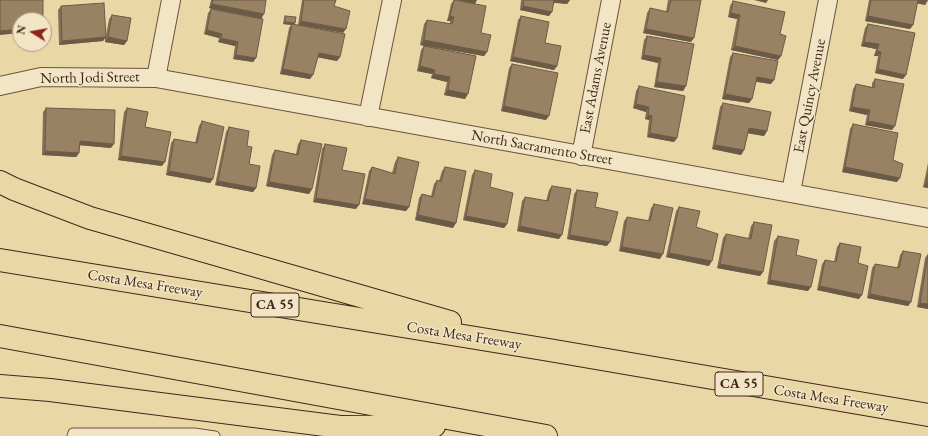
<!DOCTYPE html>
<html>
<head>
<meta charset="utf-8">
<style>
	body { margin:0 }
	#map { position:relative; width:928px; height:436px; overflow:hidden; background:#ead7a6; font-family:"EB Garamond",serif }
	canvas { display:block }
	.north { position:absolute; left:12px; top:12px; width:40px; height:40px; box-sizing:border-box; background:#f1e5c5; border:1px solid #ab9981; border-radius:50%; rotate:281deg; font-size:11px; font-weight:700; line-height:16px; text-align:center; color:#42261c }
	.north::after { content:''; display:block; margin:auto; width:14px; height:18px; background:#8f2418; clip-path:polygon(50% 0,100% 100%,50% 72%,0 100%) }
</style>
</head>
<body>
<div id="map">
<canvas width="928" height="436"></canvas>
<div class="north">N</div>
</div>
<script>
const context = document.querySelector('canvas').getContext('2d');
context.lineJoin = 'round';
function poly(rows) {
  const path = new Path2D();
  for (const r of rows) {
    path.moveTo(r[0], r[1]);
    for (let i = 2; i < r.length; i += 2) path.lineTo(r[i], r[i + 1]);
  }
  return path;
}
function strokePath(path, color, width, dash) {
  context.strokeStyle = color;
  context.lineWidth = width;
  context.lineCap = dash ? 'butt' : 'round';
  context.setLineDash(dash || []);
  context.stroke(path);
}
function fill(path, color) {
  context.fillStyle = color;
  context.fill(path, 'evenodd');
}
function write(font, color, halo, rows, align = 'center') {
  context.font = font + ' "EB Garamond",serif';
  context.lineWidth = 3;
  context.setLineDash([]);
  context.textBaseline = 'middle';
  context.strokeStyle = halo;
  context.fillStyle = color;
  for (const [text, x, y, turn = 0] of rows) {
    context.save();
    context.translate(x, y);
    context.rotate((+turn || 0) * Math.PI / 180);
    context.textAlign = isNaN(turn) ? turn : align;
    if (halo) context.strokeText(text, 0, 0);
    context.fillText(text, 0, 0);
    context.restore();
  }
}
const lane = poly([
	[72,436,73,433,194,433,215,436]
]);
const street = poly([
	[156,78,171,0],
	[0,86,41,77,156,78,928,218],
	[368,117,392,0],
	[581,156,611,0],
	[791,192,828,0]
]);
const highway = poly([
	[0,182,14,189,90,218,450,322],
	[0,260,549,350,928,415],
	[0,336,546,436],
	[0,386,50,390,340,427,434,426]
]);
const wall = poly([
	[211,0,266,0,261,19,256,58,253,62,233,59,235,46,218,42,219,38,204,34,208,13,211,9,253,17,209,8],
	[302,0,336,0,298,25],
	[454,0,481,33,487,52,484,56,420,45,424,24,427,20,450,24,450,21,447,21,451,4],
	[521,0,570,0,567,4,554,3,549,16,520,10],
	[668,0,701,0,691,42,643,33,647,13,650,8,666,12],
	[869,0,928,0,925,5,917,3,913,25,910,29,865,21],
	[733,1,780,34,781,56,778,60,731,50,737,19,728,17,730,6],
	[61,6,106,35,109,19,112,15,127,41,124,45,105,42,105,38,103,41,59,45,58,10],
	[285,16,295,23,294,25,340,57,337,61,317,57,310,79,280,74,289,28,291,25,283,24,284,18],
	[521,16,545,43,557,66,554,70,510,61,518,20],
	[868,24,903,79,875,73,878,56,874,56,876,49,861,46,865,28],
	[647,36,686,86,683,91,654,87,658,63,641,59,644,40],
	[424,46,476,56,465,99,444,95,447,82,431,78,432,74,417,71,421,50],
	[733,53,771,84,756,82,752,99,749,103,722,99,730,57],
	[512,64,546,120,501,111,509,68],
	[875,79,892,130,865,125,867,115,849,111,853,89,856,84,872,87,872,83],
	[639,86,677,138,674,142,647,137,649,120,645,119,646,112,633,108,636,91],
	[723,103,767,131,764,136,748,133,744,150,741,155,712,149,720,107],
	[46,108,111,148,80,145,79,153,76,157,42,155,43,112],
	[127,108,145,127,162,166,118,160,124,112],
	[202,121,213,179,210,183,166,175,171,143,174,139,195,143,199,126],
	[853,124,893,160,897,182,842,172,850,129],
	[229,127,249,164,256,188,253,192,215,185,226,132],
	[301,140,312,189,309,194,266,186,272,155,275,150,296,154,298,144],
	[325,144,342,170,356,209,313,202,322,149],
	[398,157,409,207,406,211,362,204,369,171,372,167,392,173,395,162],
	[928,163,928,188,923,187],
	[445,167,453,228,415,220,419,198,422,194,431,196,434,184,437,180,439,181,442,171],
	[475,170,490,187,507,224,504,228,463,220,472,175],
	[552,186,559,239,517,231,522,201,525,197,546,201,549,190],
	[577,190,595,207,607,246,567,239,574,194],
	[654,204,660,259,619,251,624,221,627,217,648,221,651,208],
	[679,207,696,227,709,266,666,257,676,211],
	[754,222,763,272,760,276,717,268,723,238,726,234,748,239,751,226],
	[778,236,796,255,808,291,767,284,774,241],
	[840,243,858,263,859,299,817,290,822,264,825,260,834,262,837,247],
	[903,251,911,302,908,306,867,298,872,268,875,264,897,268,900,255],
	[928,254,928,309,917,307,925,258]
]);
const shadedWall = poly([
	[456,0,477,0,475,4],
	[553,0,570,0,567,4,552,2],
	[754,0,768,0,766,3],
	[917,0,928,0,925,5,915,3],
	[212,4,264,14,261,19,209,8],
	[523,6,552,12,549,16,520,10],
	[731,13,740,15,737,19,728,17],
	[450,16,454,17,450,21,447,21],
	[868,16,913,25,910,29,865,21],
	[301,21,346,29,343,33,298,25],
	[285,22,295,23,293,25,283,24],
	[20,29,20,33,0,35,0,31],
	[646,29,694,38,691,42,643,33],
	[207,30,222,34,219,38,204,34],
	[106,37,103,41,59,45,62,41],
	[108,37,127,41,124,45,105,42],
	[221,38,238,42,235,46,218,42],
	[424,40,487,52,484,56,420,45],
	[864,42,879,44,876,49,861,46],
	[735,46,781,56,778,60,731,50],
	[877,51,881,52,878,56,874,56],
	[319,53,340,57,337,61,316,57],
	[236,55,256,58,253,62,233,59],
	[644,55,661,58,658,63,641,59],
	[513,57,557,66,554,70,510,61],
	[420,66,435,70,432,74,417,71],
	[283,69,313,75,310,79,280,74],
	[878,69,906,75,903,79,875,73],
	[434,74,450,77,447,82,431,78],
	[757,77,774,80,771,84,754,81],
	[657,82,686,86,683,91,654,87],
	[448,90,468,94,465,99,444,95],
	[725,94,752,99,749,103,722,99],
	[636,104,649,107,646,112,633,108],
	[504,106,549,116,546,120,501,111],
	[852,107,870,110,867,115,849,111],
	[648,115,652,116,649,120,645,119],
	[868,121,895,126,892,130,865,125],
	[749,128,767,131,764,136,746,133],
	[650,133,677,138,674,142,647,137],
	[80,141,114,144,111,148,77,145],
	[715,145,744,150,741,155,712,149],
	[45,151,79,153,76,157,42,155],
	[121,156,165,162,162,166,118,160],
	[845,167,900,178,897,182,842,172],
	[169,171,213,179,210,183,166,175],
	[218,181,256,188,253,192,215,185],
	[269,182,312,189,309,194,266,186],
	[926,183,928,183,928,188,923,187],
	[316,198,359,205,356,209,313,202],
	[365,199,409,207,406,211,362,204],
	[418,215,456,223,453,228,415,220],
	[466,216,507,224,504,228,463,220],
	[520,226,562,235,559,239,517,231],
	[570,235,610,242,607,246,567,239],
	[622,247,663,254,660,259,619,251],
	[669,253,712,261,709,266,666,257],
	[720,264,763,272,760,276,717,268],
	[770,280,811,287,808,291,767,284],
	[820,286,862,295,859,299,817,290],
	[870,294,911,302,908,306,867,298],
	[920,303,928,304,928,309,917,307]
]);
const building = poly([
	[0,0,43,0,43,20,20,20,20,29,0,31,0,0],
	[213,0,266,0,264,14,212,4,213,0],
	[304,0,336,0,334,6,350,11,346,29,301,21,304,0],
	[454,0,486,6,481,33,491,35,487,52,424,40,427,20,452,24,454,17,450,16,454,0],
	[524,0,554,0,552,12,523,6,524,0],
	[671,0,701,0,694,38,646,29,650,8,668,12,671,0],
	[871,0,918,0,913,25,868,16,871,0],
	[733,1,785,12,780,34,786,36,781,56,735,46,740,15,731,13,733,1],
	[104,3,106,37,62,41,61,6,104,3],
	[211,9,263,19,256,58,236,55,238,42,221,38,222,34,207,30,211,9],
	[112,15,131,18,127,41,108,37,112,15],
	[285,16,296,17,295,23,285,22,285,16],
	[521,16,549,22,545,43,561,46,557,66,513,57,521,16],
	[292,24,345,34,340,57,319,53,313,75,283,69,292,24],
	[868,24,915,33,906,75,878,69,881,52,877,51,879,44,864,42,868,24],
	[647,36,694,44,686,86,657,82,661,58,644,55,647,36],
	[424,46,476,56,468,94,448,90,450,77,434,74,435,70,420,66,424,46],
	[733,53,778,61,774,80,757,77,752,99,725,94,733,53],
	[512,64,558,73,549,116,504,106,512,64],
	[875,79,904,84,895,126,868,121,870,110,852,107,856,84,874,88,875,79],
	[639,86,685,96,677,138,650,133,652,116,648,115,649,107,636,104,639,86],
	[723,103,771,112,767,131,749,128,744,150,715,145,723,103],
	[46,108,115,110,114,144,80,141,79,153,45,151,46,108],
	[127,108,148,112,145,127,171,132,165,162,121,156,127,108],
	[202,121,224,127,213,179,169,171,174,139,197,143,202,121],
	[853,124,898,133,893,160,903,164,900,178,845,167,853,124],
	[229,127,249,131,247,146,252,147,249,164,260,166,256,188,218,181,229,127],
	[301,140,322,144,312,189,269,182,275,150,298,155,301,140],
	[325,144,347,148,342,170,365,174,359,205,316,198,325,144],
	[398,157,419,162,409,207,365,199,372,167,395,174,398,157],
	[445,167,466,171,456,223,418,215,422,194,433,197,437,180,441,182,445,167],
	[475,170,492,174,490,187,513,193,507,224,466,216,475,170],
	[928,174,928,183,926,183,928,174],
	[552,186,571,189,562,235,520,226,525,197,548,201,552,186],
	[577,190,598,193,595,207,618,212,610,242,570,235,577,190],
	[654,204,673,208,663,254,622,247,627,217,650,221,654,204],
	[679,207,700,211,696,227,718,234,712,261,669,253,679,207],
	[754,222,772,225,763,272,720,264,726,234,751,239,754,222],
	[778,236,799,240,796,255,817,260,811,287,770,280,778,236],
	[840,243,861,247,858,263,868,266,862,295,820,286,825,260,836,262,840,243],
	[903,251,921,254,911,302,870,294,875,264,899,268,903,251],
	[928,255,928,304,920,303,928,255]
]);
const shields = [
	[275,305,48],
	[739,384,48]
];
const shieldNames = [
	["CA 55",275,305],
	["CA 55",739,384]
];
const streetNames = [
	["North Jodi Street",90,78,-1],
	["East Adams Avenue",596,78,-79],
	["East Quincy Avenue",810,96,-79],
	["North Sacramento Street",542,148,10],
	["Costa Mesa Freeway",145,284,9],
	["Costa Mesa Freeway",464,336,9],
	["Costa Mesa Freeway",831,399,9]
];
strokePath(lane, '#6c523e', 11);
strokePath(street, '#6c523e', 20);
strokePath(highway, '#42261c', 24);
strokePath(lane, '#f1e5c5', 9);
strokePath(street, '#f1e5c5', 18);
strokePath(highway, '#ead7a6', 22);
fill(wall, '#847056');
fill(shadedWall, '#6b5b46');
fill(building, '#998264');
strokePath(building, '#6b5b46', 1);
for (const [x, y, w] of shields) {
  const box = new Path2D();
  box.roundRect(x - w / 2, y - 12, w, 24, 3);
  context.fillStyle = '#f1e5c5';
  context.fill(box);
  strokePath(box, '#42261c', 1);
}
write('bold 14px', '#42261c', null, shieldNames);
write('15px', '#42261c', '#f1e5c5', streetNames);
</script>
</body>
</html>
